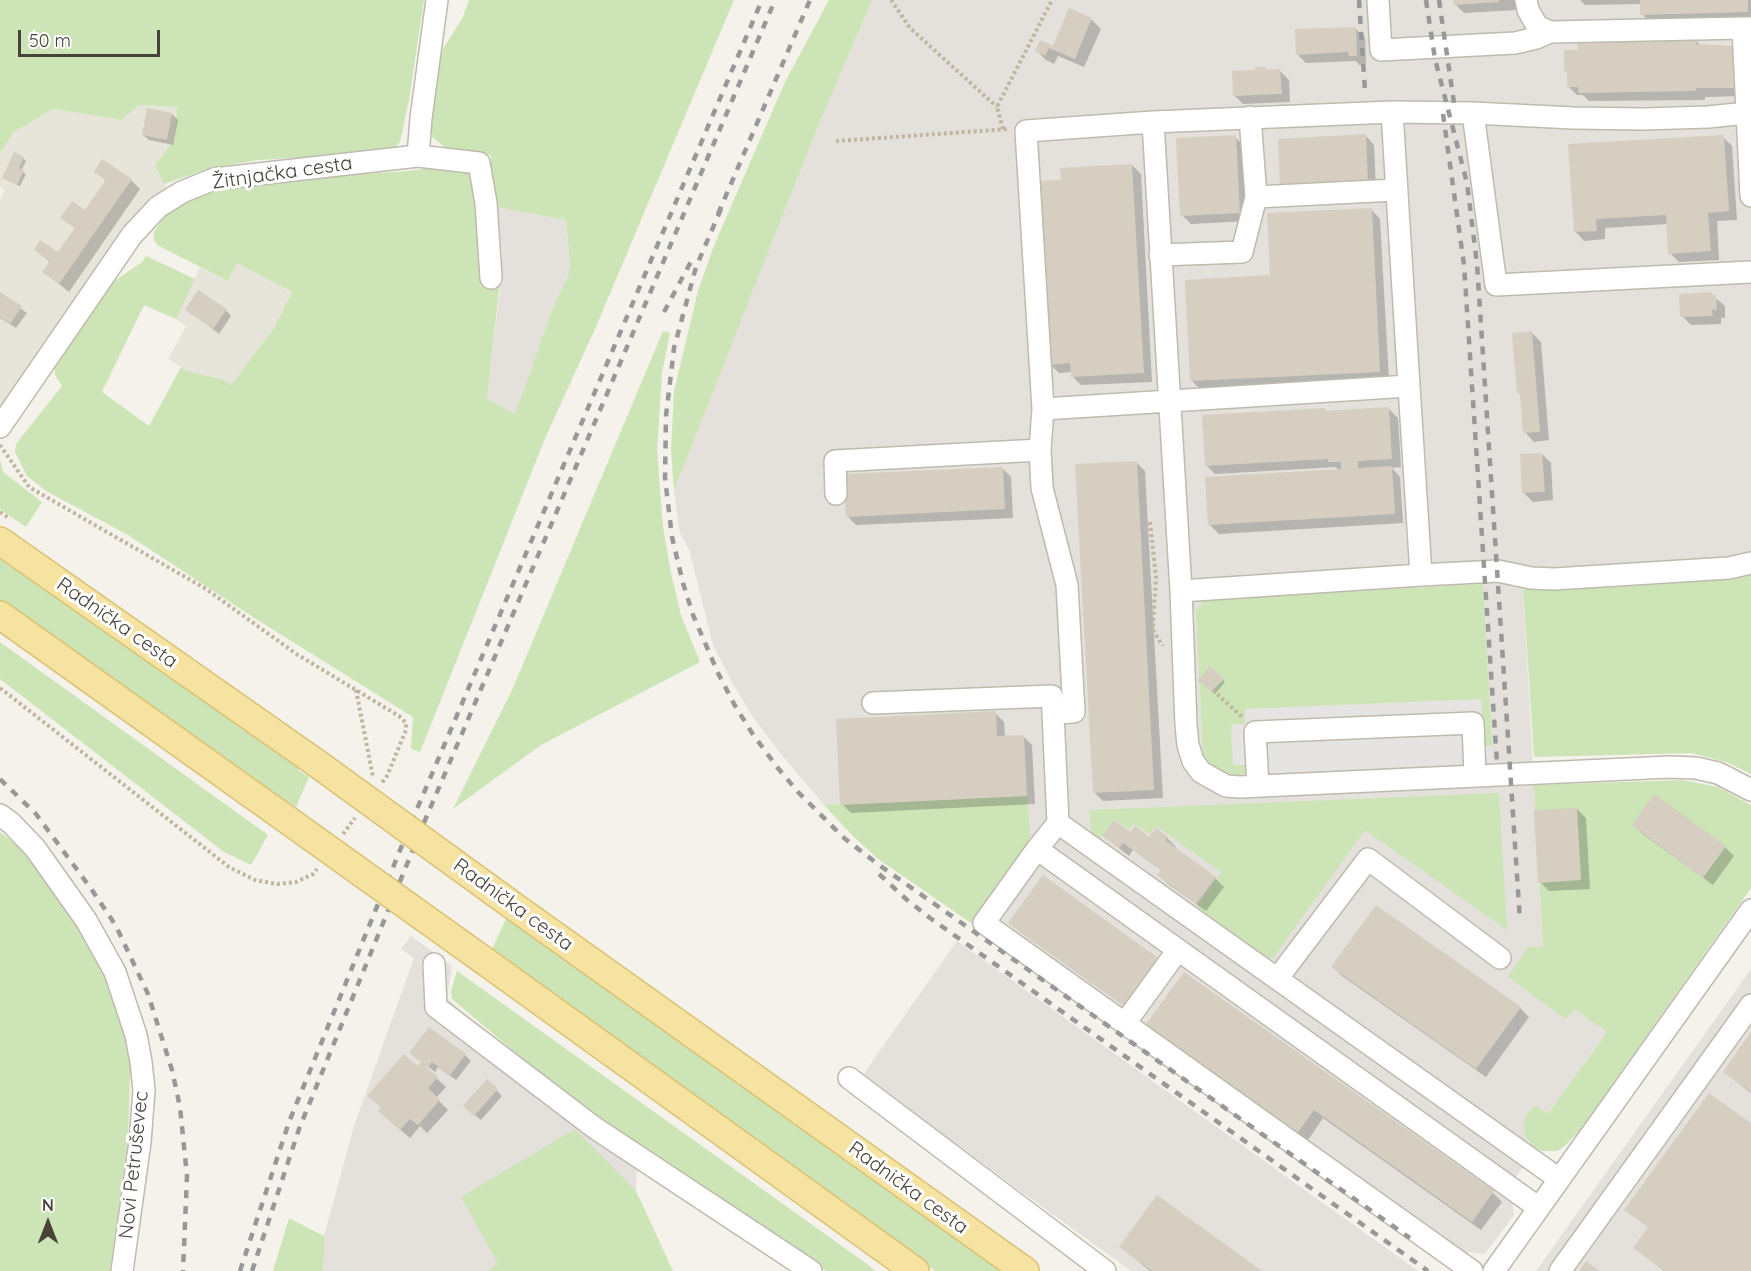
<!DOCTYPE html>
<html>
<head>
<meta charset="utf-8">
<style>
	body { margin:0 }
	#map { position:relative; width:1751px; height:1271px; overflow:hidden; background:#f4f2eb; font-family:Quicksand,sans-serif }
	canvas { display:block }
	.north { position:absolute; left:18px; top:1193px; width:60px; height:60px; -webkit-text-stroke:4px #fff; paint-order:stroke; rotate:0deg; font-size:16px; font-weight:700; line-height:24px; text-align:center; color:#474339 }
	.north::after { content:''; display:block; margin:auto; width:21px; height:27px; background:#474339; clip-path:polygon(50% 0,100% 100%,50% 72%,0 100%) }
	.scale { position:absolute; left:18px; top:30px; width:142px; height:27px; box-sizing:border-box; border:3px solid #474339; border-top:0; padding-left:8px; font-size:18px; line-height:21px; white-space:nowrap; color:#474339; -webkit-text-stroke:4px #fff; paint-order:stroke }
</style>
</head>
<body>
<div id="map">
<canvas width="1751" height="1271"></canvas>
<div class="north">N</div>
<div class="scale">50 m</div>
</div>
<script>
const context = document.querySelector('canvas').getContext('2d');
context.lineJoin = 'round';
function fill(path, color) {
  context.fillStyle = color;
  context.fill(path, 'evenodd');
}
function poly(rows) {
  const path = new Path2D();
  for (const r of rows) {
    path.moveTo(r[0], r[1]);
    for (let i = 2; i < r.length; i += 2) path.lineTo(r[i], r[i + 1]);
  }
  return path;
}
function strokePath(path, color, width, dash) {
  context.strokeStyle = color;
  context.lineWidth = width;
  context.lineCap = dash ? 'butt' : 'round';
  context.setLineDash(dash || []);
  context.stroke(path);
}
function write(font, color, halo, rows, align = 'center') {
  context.font = font + ' Quicksand,sans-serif';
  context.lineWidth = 6;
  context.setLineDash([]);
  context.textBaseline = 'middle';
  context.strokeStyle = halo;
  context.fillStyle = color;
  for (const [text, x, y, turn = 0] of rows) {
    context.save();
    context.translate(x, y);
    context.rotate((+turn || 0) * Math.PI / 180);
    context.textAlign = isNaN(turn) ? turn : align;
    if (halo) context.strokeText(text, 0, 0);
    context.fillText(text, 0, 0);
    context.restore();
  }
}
const residential = poly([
	[139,105,177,107,174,140,155,165,168,191,0,413,0,200,5,190,0,187,0,153,14,132,53,109,122,120],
	[237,263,292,292,274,328,231,385,224,380,187,371,168,359,186,326,176,319,200,267,228,281]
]);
const industrial = poly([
	[872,0,1751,0,1751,571,1523,588,1543,947,1566,1018,1573,1008,1607,1032,1548,1115,1534,1105,1527,1115,1524,1122,1534,1147,1537,1148,1506,1191,1512,1198,1514,1215,1485,1254,1468,1252,1458,1267,971,923,1031,839,1026,796,824,805,780,753,753,717,734,686,713,645,689,549,680,534,674,491,815,134],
	[496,207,566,220,570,266,568,278,554,305,515,414,487,399,500,289,502,255],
	[411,936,452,966,447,998,502,1048,637,1148,636,1191,628,1184,487,1271,322,1271,324,1258,324,1236,354,1126,414,958,401,949],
	[957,941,1418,1271,1131,1271,862,1076],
	[1751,969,1751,1271,1536,1271]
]);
const green = poly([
	[0,0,424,0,409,100,400,142,393,150,389,152,258,160,211,168,164,184,155,165,174,140,177,107,139,105,122,120,53,109,14,132,0,153],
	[469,0,734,0,595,329,546,436,420,752,411,749,413,717,256,619,128,535,46,491,27,476,15,452,16,444,62,386,55,375,55,366,110,284,142,262,146,256,195,279,176,319,144,305,102,392,149,426,181,367,187,371,224,380,231,385,274,328,292,292,237,263,228,281,157,245,154,240,154,232,162,220,177,205,222,189,258,182,407,171,445,166,473,173,500,281,487,399,515,414,554,305,568,277,570,266,566,220,496,207,488,180,491,155,458,152,445,147,433,138,429,129,439,55,462,19],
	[829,0,872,0,815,134,674,491,671,449,674,391,698,291,713,248,785,82],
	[663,331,670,333,662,373,657,451,663,527,671,573,681,615,700,662,541,745,453,809,513,688],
	[0,460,3,472,42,502,26,527,0,509],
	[0,550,301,764,298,770,309,777,296,807,285,800,283,804,0,604],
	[1751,571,1751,774,1726,762,1692,753,1534,757,1523,588],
	[1483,584,1492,746,1483,746,1481,699,1232,725,1233,765,1247,765,1248,774,1234,775,1224,772,1213,766,1203,755,1196,610,1203,602,1212,599],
	[0,642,268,835,251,865,224,852,0,679],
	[1682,780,1718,787,1751,805,1751,888,1580,1130,1566,1145,1557,1151,1542,1151,1534,1147,1524,1134,1524,1122,1527,1115,1534,1105,1548,1114,1607,1032,1574,1009,1566,1019,1508,977,1528,947,1543,947,1534,785],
	[1499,793,1507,930,1365,830,1273,958,1262,959,1194,911,1221,872,1156,826,1150,834,1134,824,1130,829,1114,819,1098,842,1092,837,1089,810],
	[1027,796,1031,839,971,923,878,859,852,835,824,805],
	[0,832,28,854,84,932,112,982,131,1043,128,1140,110,1271,0,1271],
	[506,919,517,925,1008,1271,935,1271,503,960,504,956,492,949],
	[457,971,867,1264,875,1271,826,1271,645,1151,523,1059,452,999,451,991],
	[575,1129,636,1191,673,1271,487,1271,498,1264,461,1197],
	[289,1218,324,1236,324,1258,322,1271,273,1271]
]);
const parking = poly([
	[1481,699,1483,746,1492,746,1492,763,1248,774,1247,765,1233,765,1231,725,1245,724,1245,709]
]);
const shadow = poly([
	[1455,0,1516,0,1517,10,1464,13,1455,4],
	[1580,0,1751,0,1751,21,1651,23,1642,14,1641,4,1585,5],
	[1070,10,1092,20,1101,29,1084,67,1058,56,1054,64,1046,60,1037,51,1040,42,1053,48],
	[1356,29,1365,38,1366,64,1359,65,1356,61,1306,63,1297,54],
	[1695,40,1701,46,1734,47,1744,96,1705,97,1705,100,1589,101,1583,95,1577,95,1568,86,1568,73,1565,70,1579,52],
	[1265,68,1268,71,1280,71,1289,80,1290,102,1243,104,1234,95,1256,72],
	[172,114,178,120,173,145,149,140,143,135],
	[1365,135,1374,145,1376,189,1291,194,1282,185],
	[1235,137,1244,146,1248,221,1191,224,1182,215],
	[1723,137,1732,146,1737,220,1717,221,1719,260,1679,262,1670,253,1668,224,1605,228,1605,239,1584,241,1575,231],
	[23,158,26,161,21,171,26,174,20,186,4,178],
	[1132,165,1141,174,1152,382,1081,385,1072,376,1072,372,1059,373,1050,364,1062,181],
	[96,172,131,180,140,189,69,292,44,272,51,263,36,250,58,255,76,229,62,218,86,213,107,182],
	[1371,209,1380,219,1389,380,1201,390,1192,381,1272,277],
	[0,294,27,313,16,328,0,318],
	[1711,294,1725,306,1725,318,1721,318,1721,324,1691,325,1682,316],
	[187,309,226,310,231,316,219,334],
	[1532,333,1541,342,1549,440,1534,442,1525,432,1522,396,1518,392],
	[1389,409,1398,418,1401,467,1392,468,1400,477,1403,523,1219,534,1210,525,1339,471,1336,467,1215,474,1206,465,1325,410,1327,412],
	[1542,454,1551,463,1553,500,1533,502,1524,493],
	[1136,462,1145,471,1163,798,1103,801,1094,792],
	[1002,468,1011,477,1013,518,856,525,847,516],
	[1210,668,1225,682,1215,694,1200,680],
	[995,713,1004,722,1005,737,1023,736,1032,745,1035,804,851,813,842,804],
	[1577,809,1586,818,1590,889,1549,891,1540,882],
	[1634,825,1725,847,1734,856,1713,885,1643,834],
	[1131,835,1150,839,1167,838,1176,847,1174,849,1215,878,1224,887,1206,911,1168,884,1159,875,1162,871,1133,850,1129,856,1104,836],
	[1010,923,1157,959,1166,968,1134,1013,1019,931],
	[1333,967,1520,1008,1529,1017,1486,1077,1342,976],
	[1751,1035,1751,1093,1724,1072],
	[1155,1036,1493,1193,1502,1202,1481,1230,1323,1118,1306,1143],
	[465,1055,471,1061,456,1080,438,1067,435,1072,426,1065,424,1067,446,1087,436,1098,448,1110,427,1133,420,1126,410,1138,389,1120,422,1063],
	[487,1081,502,1096,481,1120,471,1112],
	[1751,1125,1751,1271,1664,1271,1635,1248,1649,1228,1626,1210],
	[1121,1247,1259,1271,1150,1271]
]);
const building = poly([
	[1453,0,1499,0,1499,2,1454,5],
	[1640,0,1748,0,1748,12,1640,15],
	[1069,8,1092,18,1075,59,1049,48,1045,56,1035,51,1040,40,1053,46],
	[1356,27,1357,56,1349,56,1348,52,1296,55,1295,29],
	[1577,37,1696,38,1696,44,1735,46,1735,88,1696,88,1696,91,1578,93,1578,87,1567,87,1567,71,1564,71,1564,50,1578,50],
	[1255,67,1266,67,1266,70,1280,69,1282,94,1233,96,1232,71,1255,70],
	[147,108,172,113,167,140,142,135],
	[1366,134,1368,181,1280,185,1278,139],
	[1236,135,1240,213,1180,216,1176,138],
	[1724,135,1729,211,1708,213,1711,251,1668,254,1666,215,1596,219,1597,231,1574,232,1568,144],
	[14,152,24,157,19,168,24,170,17,185,2,178],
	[102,159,132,179,59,284,42,272,50,261,34,250,40,240,58,252,75,228,60,218,72,201,85,210,106,180,94,172],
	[1132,164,1144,373,1071,377,1070,363,1048,365,1038,181,1061,180,1060,168],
	[1372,208,1380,372,1190,381,1185,280,1270,275,1267,213],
	[198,290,227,309,213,329,185,310],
	[0,292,22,306,10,324,0,317],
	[1711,292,1712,295,1716,295,1717,310,1712,310,1713,316,1680,317,1679,294],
	[1532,331,1540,432,1523,433,1520,393,1517,393,1512,333],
	[1389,407,1392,459,1358,461,1358,468,1392,466,1395,514,1208,525,1205,477,1341,469,1341,462,1328,462,1328,459,1205,466,1202,415,1325,408,1325,411],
	[1542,453,1545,492,1522,493,1520,454],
	[1137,461,1154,790,1093,793,1075,464],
	[1003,467,1005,509,846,517,843,474],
	[1210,666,1224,679,1211,692,1198,680],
	[996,711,997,736,1024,735,1027,796,840,805,836,719],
	[1654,794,1726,846,1703,878,1632,825],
	[1577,808,1581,880,1538,883,1534,810],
	[1114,820,1131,832,1135,826,1149,837,1156,828,1168,837,1165,840,1216,877,1196,904,1157,875,1161,870,1123,843,1119,848,1102,836],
	[1043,875,1158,958,1124,1006,1008,923],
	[1376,905,1521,1007,1476,1069,1331,967],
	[1184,972,1494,1191,1472,1222,1314,1110,1296,1135,1144,1027],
	[429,1027,466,1054,450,1075,432,1062,428,1067,409,1053],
	[1751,1032,1751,1092,1723,1072],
	[404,1054,417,1066,421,1062,438,1077,428,1088,440,1100,418,1125,410,1119,400,1130,378,1111,381,1108,367,1096],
	[487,1079,498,1089,474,1116,463,1106],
	[1709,1093,1751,1123,1751,1271,1665,1271,1633,1248,1648,1227,1624,1210],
	[1157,1195,1262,1271,1152,1271,1119,1247],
	[1586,1261,1600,1271,1579,1271]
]);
const path = poly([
	[891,0,910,28,997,107],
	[1003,129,997,107,1052,0],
	[836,141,1009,129],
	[0,445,29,487,206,589,298,655,399,716,406,723,406,730,387,776,381,784],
	[0,512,10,519],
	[1150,522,1156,577,1153,625,1154,632,1163,646],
	[0,688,229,867,255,880,277,884,296,882,313,874,317,869],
	[356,690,373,777],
	[1213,690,1243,718],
	[343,834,355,818]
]);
const minor = poly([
	[1378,0,1381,50,1515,43,1536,38,1550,32],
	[1526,0,1528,10,1537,26,1550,32,1743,28],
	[1751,28,1743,28,1751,196],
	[1473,113,1496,285,1751,272],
	[1153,122,1181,591,1186,725,1188,745,1193,761,1201,772,1226,786,1240,787,1670,767,1696,768,1718,773,1751,790],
	[418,156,479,163,486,203,491,278],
	[1256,197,1396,190],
	[1160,255,1242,252,1256,197,1250,117],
	[1043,409,1409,386,1392,112],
	[0,427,132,235,158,207,182,192,214,179,418,156,421,118,437,0],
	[836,494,835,461,1040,450],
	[1421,575,1498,571,1531,578,1554,579,1729,568,1751,563],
	[1181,591,1421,575,1409,386],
	[873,703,1052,696,1053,713],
	[1258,785,1255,732,1473,723,1475,776],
	[0,815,11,823,35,848,86,920,115,972,136,1035,141,1062,144,1090,140,1142,122,1271],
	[1058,823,1559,1179],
	[1037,849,1058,823,1053,713,1074,712,1067,585,1042,488,1040,450,1043,409,1026,131,1153,122,1392,112,1473,113,1573,118,1644,119,1708,117,1747,113,1751,111],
	[434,964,436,1007,595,1128,811,1271],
	[1277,979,1368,859,1500,958],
	[1125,1023,1178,950],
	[849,1078,1105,1271],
	[1472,1271,984,923,1037,849,1539,1208],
	[1494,1271,1751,910],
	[1560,1271,1751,1005]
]);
const major = poly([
	[0,541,315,762],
	[0,615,289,821],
	[512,905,1025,1271],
	[486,962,915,1271]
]);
const rail = poly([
	[1359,0,1365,91],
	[1426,0,1435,59,1467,183,1477,264,1520,921],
	[1439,0,1454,103],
	[1443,114,1464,265,1497,763],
	[721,209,696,267,674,348,666,416,665,478,672,537,683,583,693,615,718,673,734,704,752,733,777,767,798,792,844,838,879,865,1410,1238],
	[718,214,810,0],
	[664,312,694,256],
	[0,779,36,814,92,890,116,926,148,994,172,1070,180,1107,187,1176,183,1271],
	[879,874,906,899,930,918,1428,1271],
	[240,1271,289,1122,414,816,762,0],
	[252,1271,299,1129,423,825,775,0]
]);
const majorBridge = poly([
	[315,762,512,905],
	[289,821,486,962]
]);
const streetNames = [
	["Žitnjačka cesta",282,173,-8],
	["Radnička cesta",117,623,35],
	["Radnička cesta",513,905,36],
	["Novi Petruševec",134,1165,-84],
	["Radnička cesta",908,1188,36]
];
fill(residential, '#e7e4d9');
fill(industrial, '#e4e1dc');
fill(green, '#cde4b7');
fill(parking, '#e6e4e2');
fill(shadow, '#0003');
fill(building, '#d5cec1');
strokePath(minor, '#bfbaae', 24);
strokePath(major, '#dac173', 30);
strokePath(path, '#bfb6a0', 4, [3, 3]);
strokePath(minor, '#fff', 21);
strokePath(major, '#f6e3a2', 27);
strokePath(rail, '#989898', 4.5, [8, 8]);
strokePath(majorBridge, '#dac173', 30, []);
strokePath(majorBridge, '#f6e3a2', 27);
write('20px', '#474339', '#fff', streetNames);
</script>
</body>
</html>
